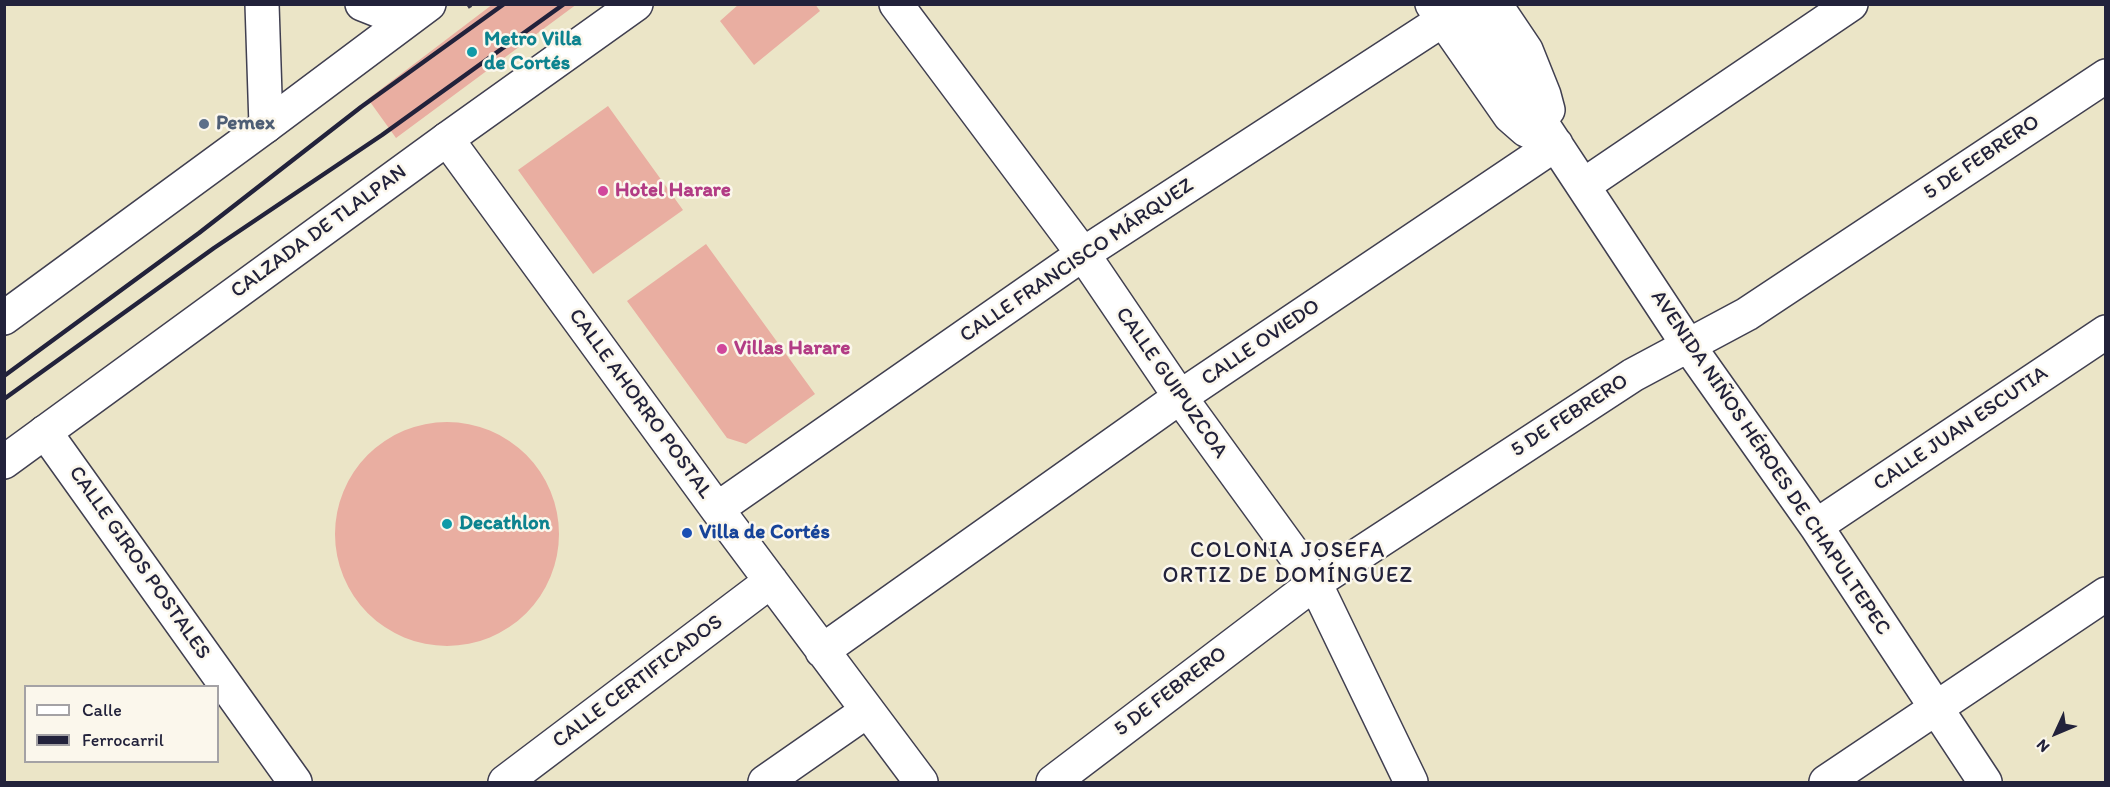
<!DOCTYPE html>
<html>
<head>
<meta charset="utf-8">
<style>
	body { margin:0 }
	#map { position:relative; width:2110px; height:787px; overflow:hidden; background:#ebe5c7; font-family:Itim,sans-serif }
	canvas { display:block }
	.frame { position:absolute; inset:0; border:6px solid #22223b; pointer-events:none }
	.legend { position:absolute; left:24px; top:685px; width:195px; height:78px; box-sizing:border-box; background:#fbf7ec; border:2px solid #a4a2a5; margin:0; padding:8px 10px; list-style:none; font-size:18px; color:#22223b }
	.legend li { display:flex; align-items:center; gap:12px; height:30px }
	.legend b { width:30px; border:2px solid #a4a2a5 }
	.north { position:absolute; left:2026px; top:703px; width:60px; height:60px; -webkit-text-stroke:4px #fbf7ec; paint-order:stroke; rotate:226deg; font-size:16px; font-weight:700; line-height:24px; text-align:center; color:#22223b }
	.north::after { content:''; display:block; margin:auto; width:21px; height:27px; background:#22223b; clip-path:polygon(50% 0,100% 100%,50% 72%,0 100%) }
</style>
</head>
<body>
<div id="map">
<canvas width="2110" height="787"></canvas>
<div class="frame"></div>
<ul class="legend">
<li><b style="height:8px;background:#fff"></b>Calle</li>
<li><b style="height:8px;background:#22223b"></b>Ferrocarril</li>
</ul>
<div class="north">N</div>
</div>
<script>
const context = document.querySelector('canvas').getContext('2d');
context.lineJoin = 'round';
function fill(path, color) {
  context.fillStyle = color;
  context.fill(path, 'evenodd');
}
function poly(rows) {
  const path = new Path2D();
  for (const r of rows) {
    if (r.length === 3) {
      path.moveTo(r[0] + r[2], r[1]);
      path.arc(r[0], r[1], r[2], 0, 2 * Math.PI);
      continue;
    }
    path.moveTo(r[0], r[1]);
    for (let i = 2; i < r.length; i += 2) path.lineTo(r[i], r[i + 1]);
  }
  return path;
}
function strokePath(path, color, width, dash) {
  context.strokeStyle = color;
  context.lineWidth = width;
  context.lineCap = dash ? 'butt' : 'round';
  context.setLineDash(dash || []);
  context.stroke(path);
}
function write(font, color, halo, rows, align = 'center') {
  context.font = font + ' Itim,sans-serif';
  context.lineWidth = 5;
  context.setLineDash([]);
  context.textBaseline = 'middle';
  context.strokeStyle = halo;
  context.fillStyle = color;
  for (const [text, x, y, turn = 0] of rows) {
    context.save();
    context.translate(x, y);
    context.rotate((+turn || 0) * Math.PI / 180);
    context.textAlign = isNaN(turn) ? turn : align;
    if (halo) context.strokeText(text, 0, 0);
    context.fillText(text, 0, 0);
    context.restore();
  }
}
const building = poly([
	[493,4,577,4,396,138,368,99],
	[739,4,815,4,820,11,754,65,720,21],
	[608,106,683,210,593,274,518,170],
	[706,244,815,394,746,444,727,438,627,301],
	[447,534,112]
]);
const path = poly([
	[468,4,472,10]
]);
const minor = poly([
	[262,4,266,126],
	[362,4,405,21],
	[896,4,1083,254,1180,397,1315,583,1411,782],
	[1432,4,1510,116,1526,130,1548,140],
	[1463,4,1688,345,1816,526,1985,782],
	[1495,4,1526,50,1544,95,1548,110],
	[447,139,717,509,921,782],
	[1584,185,1851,4],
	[45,432,295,782],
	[717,509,1083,254,1443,20],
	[1816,526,2106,332],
	[822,651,1180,397,1556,144],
	[505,782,771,581],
	[765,782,867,711],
	[1053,782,1315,583,1633,375,1747,314,2106,76],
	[1826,782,2106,594]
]);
const highway = poly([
	[4,318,266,126,429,4],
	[4,462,447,139,636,4]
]);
const rail = poly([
	[4,376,199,233,361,107,504,4],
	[4,399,214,248,382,135,564,4]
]);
const markers = [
	[472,52,6,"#0f9aa8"],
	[204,124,6,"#5c6f8a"],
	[603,191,6,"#d1479c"],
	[722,349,6,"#d1479c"],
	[447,524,6,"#0f9aa8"],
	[687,533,6,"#1a4fb4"]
];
const cultureNames = [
	["Metro Villa",484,40],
	["de Cortés",484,64],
	["Decathlon",459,524]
];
const serviceNames = [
	["Pemex",216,124]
];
const streetNames = [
	["5 DE FEBRERO",1982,158,-34],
	["CALZADA DE TLALPAN",319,232,-36],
	["CALLE FRANCISCO MÁRQUEZ",1077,261,-34],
	["CALLE OVIEDO",1261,343,-34],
	["CALLE GUIPUZCOA",1171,383,55],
	["CALLE AHORRO POSTAL",640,404,54],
	["5 DE FEBRERO",1570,416,-33],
	["CALLE JUAN ESCUTIA",1961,429,-34],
	["AVENIDA NIÑOS HÉROES DE CHAPULTEPEC",1770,463,56],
	["CALLE GIROS POSTALES",139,563,55],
	["CALLE CERTIFICADOS",638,682,-37],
	["5 DE FEBRERO",1171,692,-37]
];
const hotelNames = [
	["Hotel Harare",615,191],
	["Villas Harare",734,349]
];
const transitNames = [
	["Villa de Cortés",699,533]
];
const neighbourhoodNames = [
	["COLONIA JOSEFA",1288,551],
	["ORTIZ DE DOMÍNGUEZ",1288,576]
];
fill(building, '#e9aea1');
strokePath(minor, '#403f50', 36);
strokePath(highway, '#403f50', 36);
strokePath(path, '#403f50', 4, [4.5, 4.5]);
strokePath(minor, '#fff', 33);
strokePath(highway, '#fff', 33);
strokePath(rail, '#22223b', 4.5);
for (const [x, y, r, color] of markers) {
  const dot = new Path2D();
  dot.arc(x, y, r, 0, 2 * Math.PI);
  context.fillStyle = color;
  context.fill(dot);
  strokePath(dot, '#fbf7ec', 2);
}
write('bold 21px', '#0d838f', '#fbf7ec', cultureNames, 'left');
write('bold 21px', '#4e5e75', '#fbf7ec', serviceNames, 'left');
write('21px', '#22223b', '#fbf7ec', streetNames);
write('bold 21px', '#b23c85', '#fbf7ec', hotelNames, 'left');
write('bold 21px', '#164399', '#fbf7ec', transitNames, 'left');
context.letterSpacing = '1.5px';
write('22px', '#22223b', '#fbf7ec', neighbourhoodNames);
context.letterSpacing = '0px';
</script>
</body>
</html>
